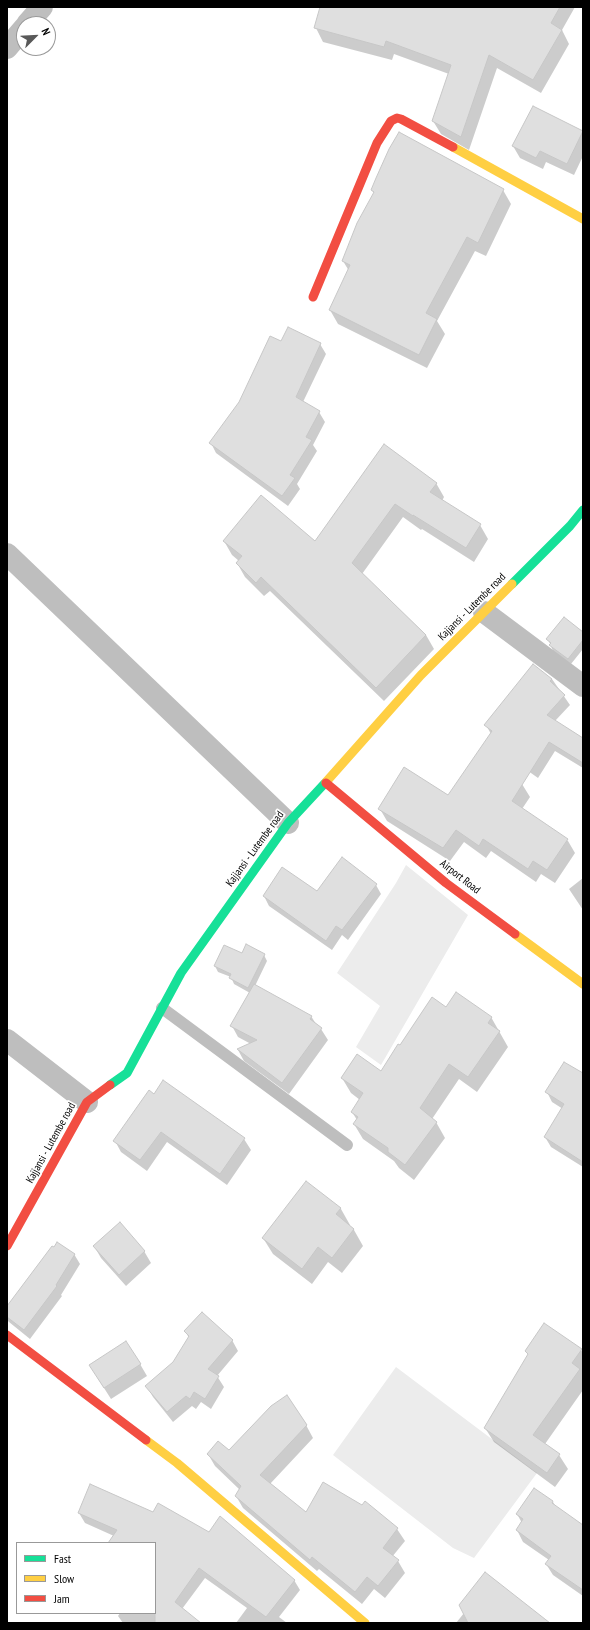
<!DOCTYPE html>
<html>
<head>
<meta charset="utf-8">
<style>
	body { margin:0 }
	#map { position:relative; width:590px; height:1630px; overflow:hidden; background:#fff; font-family:"PT Sans Narrow",sans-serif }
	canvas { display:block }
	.frame { position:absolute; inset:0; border:8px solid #000; pointer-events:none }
	.legend { position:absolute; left:16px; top:1542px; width:140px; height:72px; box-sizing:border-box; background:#fff; border:1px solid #999; margin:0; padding:5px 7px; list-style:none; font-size:12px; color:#000 }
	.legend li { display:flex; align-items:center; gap:8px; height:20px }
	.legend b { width:20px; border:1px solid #999 }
	.north { position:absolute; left:16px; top:16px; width:40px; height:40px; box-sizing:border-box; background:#fff; border:1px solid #999; border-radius:50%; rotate:66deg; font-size:11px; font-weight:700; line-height:16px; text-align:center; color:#000 }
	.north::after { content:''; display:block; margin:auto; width:14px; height:18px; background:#595959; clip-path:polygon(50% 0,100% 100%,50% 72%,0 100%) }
</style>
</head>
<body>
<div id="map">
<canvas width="590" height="1630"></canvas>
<div class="frame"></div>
<ul class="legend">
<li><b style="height:5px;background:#16e098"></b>Fast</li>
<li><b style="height:5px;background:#ffcf43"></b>Slow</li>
<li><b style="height:5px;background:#f24e42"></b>Jam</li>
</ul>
<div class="north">N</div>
</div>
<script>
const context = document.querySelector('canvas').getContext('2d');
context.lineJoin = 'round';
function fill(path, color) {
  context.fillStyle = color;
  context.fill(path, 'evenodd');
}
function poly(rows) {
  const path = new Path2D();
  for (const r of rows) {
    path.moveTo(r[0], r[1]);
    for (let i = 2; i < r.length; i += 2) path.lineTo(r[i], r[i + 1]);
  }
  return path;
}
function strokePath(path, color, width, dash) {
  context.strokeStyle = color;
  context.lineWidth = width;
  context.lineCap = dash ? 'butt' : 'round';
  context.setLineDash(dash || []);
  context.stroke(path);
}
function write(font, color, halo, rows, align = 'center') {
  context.font = font + ' "PT Sans Narrow",sans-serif';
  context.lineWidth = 3.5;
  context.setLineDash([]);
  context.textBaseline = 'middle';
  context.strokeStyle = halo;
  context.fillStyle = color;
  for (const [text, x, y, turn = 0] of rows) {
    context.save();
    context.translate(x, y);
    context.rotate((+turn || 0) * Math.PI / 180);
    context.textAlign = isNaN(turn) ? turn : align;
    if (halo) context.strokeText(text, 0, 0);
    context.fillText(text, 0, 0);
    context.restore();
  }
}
const green = poly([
	[406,865,468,915,381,1065,356,1047,380,1006,337,973,396,883],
	[396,1367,537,1473,474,1558,453,1548,333,1455]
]);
const shadow = poly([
	[382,7,575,7,562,30,569,44,541,93,497,68,469,150,441,134,433,121,449,74,394,54,392,60,323,42,316,28],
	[534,107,583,132,583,156,574,175,546,162,543,169,520,158,513,146],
	[372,190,503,190,511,204,486,256,475,251,437,321,445,334,427,368,338,324,330,310,349,271,343,261,374,194],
	[281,343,320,344,326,354,303,402,319,412,325,422,313,445,317,451,297,484,300,489,288,506,216,453,211,443],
	[436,483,444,497,442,501,480,525,488,539,474,562,422,529,421,530,403,517,362,574,426,635,434,649,384,701,270,591,264,596,245,577,237,563,239,561,232,555,224,541,315,542],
	[583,634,583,649,571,664,553,651,548,639],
	[552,679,570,705,555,721,583,739,583,768,555,751,538,778,493,746,491,734,486,725],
	[522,784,530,797,522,809,568,841,575,853,555,883,541,874,536,882,491,851,486,858,464,842,450,861,387,821,380,809],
	[583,878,583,910,569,889],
	[376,885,381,894,348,940,342,935,332,950,269,906,264,896,317,893],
	[242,955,264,955,267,961,255,986,311,1016,316,1024,321,1029,328,1040,289,1094,244,1061,238,1050,251,1044,238,1037,232,1026,250,993,234,984,231,977,218,972,215,966],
	[446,1008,491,1017,508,1047,477,1092,459,1079,432,1119,436,1122,445,1138,414,1180,399,1168,394,1161,363,1139,354,1124,357,1120,352,1112,360,1100,351,1093,342,1078,381,1073,400,1046],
	[583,1074,583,1167,551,1147,545,1137,563,1109,552,1102,547,1092],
	[154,1095,244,1139,251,1150,227,1185,167,1142,147,1171,121,1152,115,1141],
	[306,1182,341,1209,350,1225,349,1226,354,1230,363,1246,342,1273,328,1262,312,1284,273,1254,263,1238],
	[94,1246,144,1251,151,1263,126,1286,101,1258],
	[74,1254,80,1264,61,1295,62,1296,30,1339,9,1322,7,1320,7,1308],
	[185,1331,232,1340,238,1351,217,1376,224,1387,211,1409,201,1402,196,1409,192,1406,173,1422,153,1397,147,1386,174,1362,189,1338],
	[581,1350,583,1353,583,1390,545,1444,559,1455,568,1469,555,1487,494,1442,485,1428,528,1355,526,1351],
	[140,1364,147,1376,111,1399,97,1377],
	[306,1425,313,1438,270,1484,306,1513,362,1507,365,1503,397,1529,405,1541,392,1557,398,1561,405,1573,385,1598,374,1589,362,1604,319,1569,317,1571,243,1508,236,1496,240,1490,215,1466,208,1454,229,1452],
	[534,1489,553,1502,556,1507,583,1526,583,1596,553,1575,546,1564,549,1560,523,1542,517,1530,522,1523,517,1514],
	[79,1513,294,1580,300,1590,279,1617,287,1623,236,1623,247,1608,205,1578,182,1609,199,1623,156,1623,155,1622,154,1623,123,1623,118,1616,120,1613,155,1613,155,1543,109,1543,114,1536,85,1523],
	[464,1613,548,1623,456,1623]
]);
const building = poly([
	[320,7,560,7,551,23,562,30,533,80,489,55,461,137,432,121,451,65,386,41,384,47,314,28,320,7],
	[533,106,583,131,567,164,540,151,536,158,512,146,533,106],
	[399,132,504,189,478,243,467,237,426,313,437,319,419,355,329,310,350,265,342,261,357,223,374,192,371,190,376,178,389,149,399,132],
	[288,327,321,343,296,397,320,411,306,437,312,440,290,475,295,478,282,496,209,443,239,402,270,336,281,341,288,327],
	[384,444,437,483,430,492,481,524,466,548,413,515,413,516,395,504,352,563,426,635,376,688,261,577,256,583,236,563,242,556,223,541,261,495,315,541,384,444],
	[564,617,583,632,583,640,568,659,549,645,551,643,546,639,564,617],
	[533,664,552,679,550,681,565,695,547,715,583,738,583,763,549,742,512,801,568,839,547,870,533,861,528,869,483,839,479,846,456,830,443,848,378,809,404,767,448,795,492,731,484,725,533,664],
	[342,857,377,884,342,930,336,926,326,941,263,896,282,867,317,891,342,857],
	[246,944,265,954,248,988,229,978,231,974,214,966,224,945,242,953,246,944],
	[254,984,312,1016,310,1019,322,1028,282,1083,237,1049,257,1040,230,1026,254,984],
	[456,992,492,1017,488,1023,500,1031,468,1077,449,1064,420,1108,437,1122,405,1165,388,1152,388,1148,353,1124,358,1117,351,1112,363,1093,341,1078,357,1054,381,1071,398,1044,400,1045,432,997,446,1007,456,992],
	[564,1062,583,1073,583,1162,544,1137,564,1104,545,1092,564,1062],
	[163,1080,245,1138,220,1174,161,1132,140,1160,113,1141,149,1090,154,1094,163,1080],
	[306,1181,341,1208,336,1214,354,1229,332,1258,318,1247,302,1269,262,1238,306,1181],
	[120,1222,145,1251,119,1275,93,1246,120,1222],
	[57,1242,75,1254,56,1285,57,1286,24,1330,7,1317,7,1306,52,1246,54,1247,57,1242],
	[202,1312,233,1340,208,1369,219,1376,205,1399,194,1392,190,1399,186,1396,167,1412,145,1386,173,1362,189,1336,184,1331,202,1312],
	[544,1323,582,1349,572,1363,580,1369,533,1435,560,1454,547,1473,484,1428,528,1354,525,1351,544,1323],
	[126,1341,141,1364,104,1388,89,1365,126,1341],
	[287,1395,307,1425,260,1475,306,1512,323,1482,362,1505,365,1501,398,1528,383,1548,399,1560,378,1586,367,1577,355,1592,312,1557,310,1560,235,1496,241,1486,207,1454,218,1441,229,1450,271,1406,287,1395],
	[90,1484,153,1512,158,1503,209,1532,220,1516,295,1580,266,1617,199,1568,175,1602,201,1623,155,1623,155,1543,108,1543,117,1530,78,1513,90,1484],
	[534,1488,553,1501,552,1503,583,1525,583,1590,545,1564,551,1556,516,1530,523,1519,516,1514,534,1488],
	[485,1572,550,1623,468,1623,459,1605,485,1572]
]);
const lane = poly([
	[162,1008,347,1145]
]);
const street = poly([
	[27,24,42,7],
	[7,48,24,28],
	[7,554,288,823],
	[484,612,583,686],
	[7,1040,87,1102]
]);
const fast = poly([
	[512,584,570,526,583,510],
	[110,1085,127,1073,181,973,288,823,326,782]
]);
const slow = poly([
	[453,147,583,219],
	[326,782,421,675,512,584],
	[515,934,583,984],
	[146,1440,177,1463,365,1623]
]);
const jam = poly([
	[313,297,377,143,391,121,397,118,401,119,453,147],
	[326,783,446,883,515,934],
	[7,1246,87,1102,110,1085],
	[7,1335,146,1440]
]);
const streetNames = [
	["Kajjansi - Lutembe road",472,607,-45],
	["Kajjansi - Lutembe road",255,849,-54],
	["Airport Road",460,877,38],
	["Kajjansi - Lutembe road",51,1143,-61]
];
fill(green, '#ececec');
fill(shadow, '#0003');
fill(building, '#dfdfdf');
strokePath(building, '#c7c7c7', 1);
strokePath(lane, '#bebebe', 12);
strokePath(street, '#bebebe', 22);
strokePath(fast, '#16e098', 9);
strokePath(slow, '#ffcf43', 9);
strokePath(jam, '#f24e42', 9);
write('11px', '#000', '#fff', streetNames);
</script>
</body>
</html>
